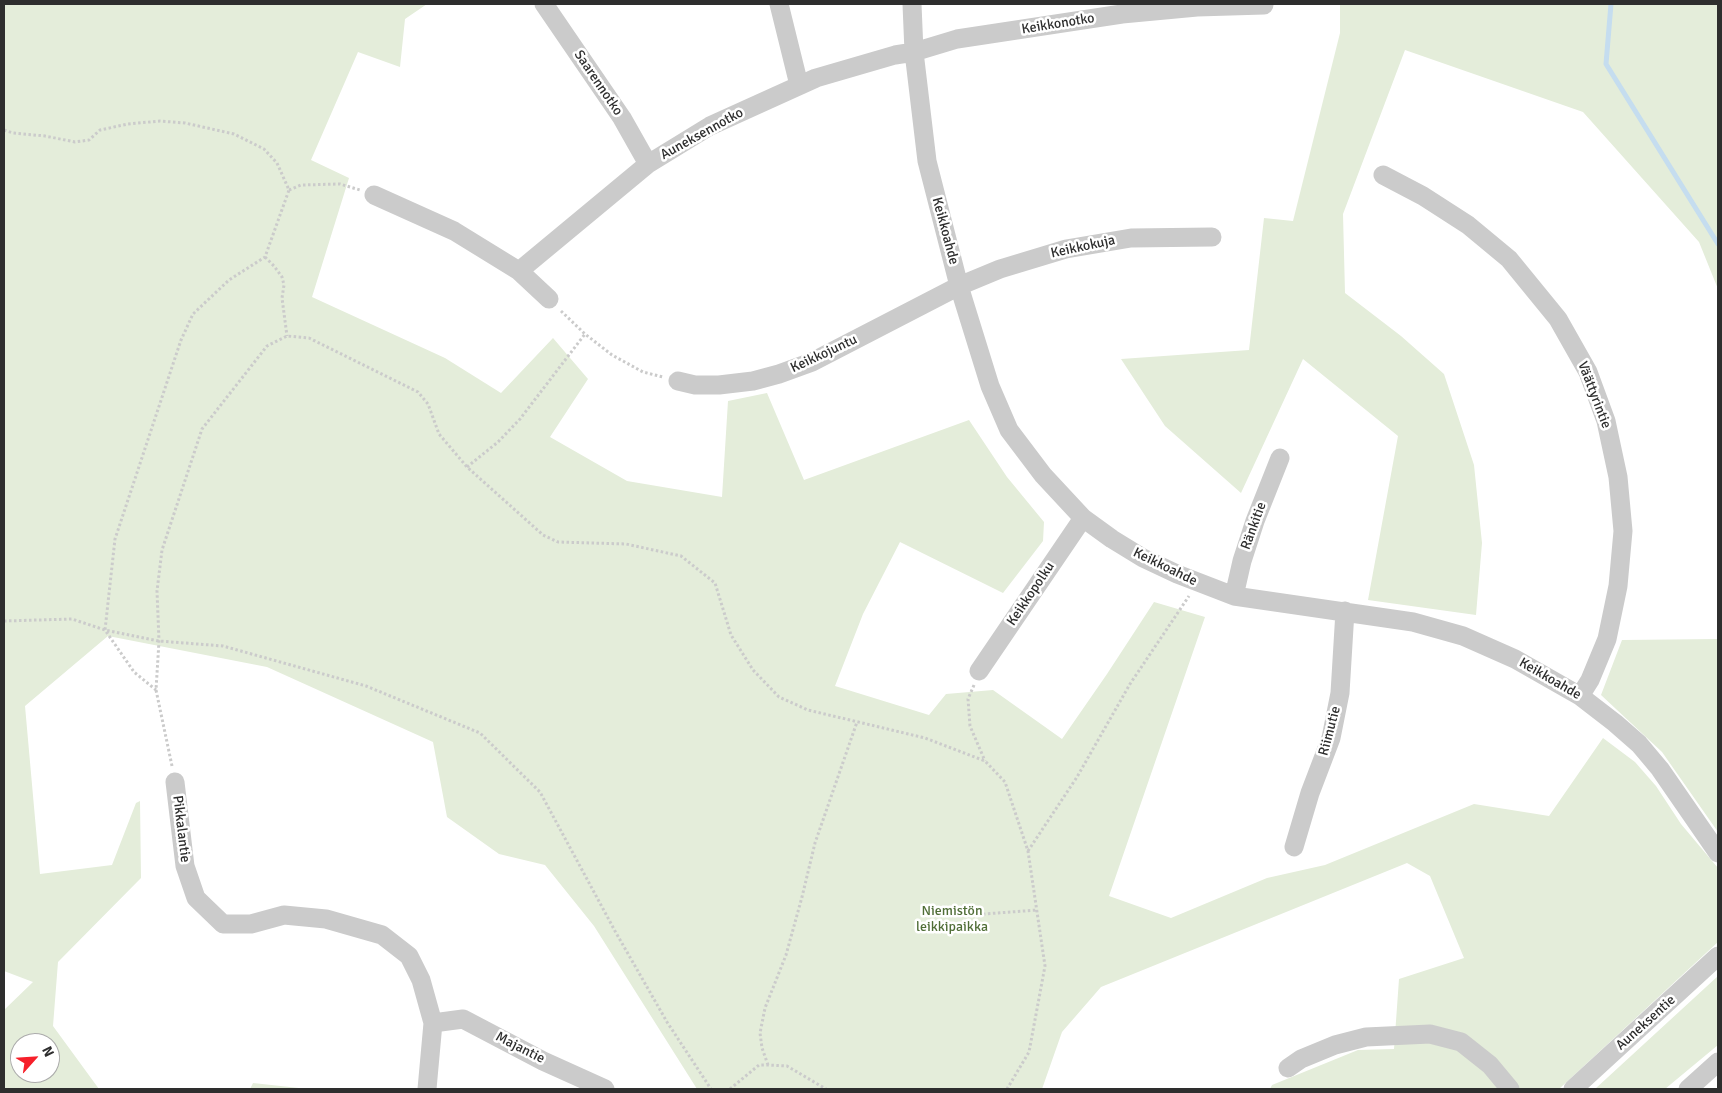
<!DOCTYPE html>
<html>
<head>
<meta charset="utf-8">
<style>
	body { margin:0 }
	#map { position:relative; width:1722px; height:1093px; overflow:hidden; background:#fff; font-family:Signika,sans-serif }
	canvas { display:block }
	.frame { position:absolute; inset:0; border:5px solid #2e2e2e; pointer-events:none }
	.north { position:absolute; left:10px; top:1033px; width:50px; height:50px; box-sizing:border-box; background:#fff; border:1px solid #ababab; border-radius:50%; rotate:64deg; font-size:14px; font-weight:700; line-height:20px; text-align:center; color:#2e2e2e }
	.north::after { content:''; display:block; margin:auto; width:18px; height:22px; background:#f6202a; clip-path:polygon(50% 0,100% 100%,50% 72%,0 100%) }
</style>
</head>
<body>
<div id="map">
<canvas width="1722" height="1093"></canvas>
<div class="frame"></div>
<div class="north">N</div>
</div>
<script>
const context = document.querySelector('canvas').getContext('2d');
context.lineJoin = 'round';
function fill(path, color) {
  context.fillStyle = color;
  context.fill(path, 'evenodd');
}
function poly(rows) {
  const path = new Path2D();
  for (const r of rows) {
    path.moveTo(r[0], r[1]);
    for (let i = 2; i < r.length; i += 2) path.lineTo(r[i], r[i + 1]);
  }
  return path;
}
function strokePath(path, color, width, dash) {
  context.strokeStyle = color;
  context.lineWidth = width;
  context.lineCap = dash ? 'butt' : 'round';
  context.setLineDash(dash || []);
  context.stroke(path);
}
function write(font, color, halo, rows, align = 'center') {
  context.font = font + ' Signika,sans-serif';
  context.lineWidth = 5;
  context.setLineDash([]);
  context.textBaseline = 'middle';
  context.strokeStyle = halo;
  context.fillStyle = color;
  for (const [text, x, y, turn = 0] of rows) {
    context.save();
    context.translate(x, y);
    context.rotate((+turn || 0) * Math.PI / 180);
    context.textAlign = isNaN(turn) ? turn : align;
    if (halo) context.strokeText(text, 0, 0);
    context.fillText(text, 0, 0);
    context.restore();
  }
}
const green = poly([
	[4,4,427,4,405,19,400,67,358,52,311,160,349,178,312,297,445,358,501,393,553,338,588,379,550,437,627,481,722,497,728,401,767,393,804,480,969,420,1007,477,1044,522,1043,541,1003,593,900,542,863,614,835,686,929,715,946,694,993,690,1062,739,1107,674,1154,602,1205,617,1109,896,1171,918,1267,878,1325,865,1474,804,1549,816,1603,738,1635,762,1656,786,1681,824,1718,868,1718,942,1559,1089,1270,1089,1272,1085,1358,1050,1394,1049,1399,979,1464,958,1430,876,1407,863,1101,987,1062,1032,1042,1089,697,1089,594,926,545,865,499,854,447,817,433,742,267,667,108,636,25,706,40,874,112,865,136,803,140,801,141,878,58,962,53,1026,99,1089,4,1089,4,1010,33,982,4,971],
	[20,1043,50,1043,50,1073,20,1073],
	[1340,4,1718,4,1718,289,1699,242,1583,112,1405,50,1343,214,1345,293,1401,336,1444,374,1474,465,1482,543,1476,615,1368,600,1398,436,1303,359,1241,493,1165,426,1121,359,1249,350,1264,218,1293,221,1340,33],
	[1718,639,1718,832,1662,752,1601,695,1622,640],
	[1718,976,1718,1045,1665,1089,1595,1089],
	[253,1083,308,1089,250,1089]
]);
const stream = poly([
	[1611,4,1606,64,1718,244]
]);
const path = poly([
	[4,130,13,133,45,136,75,142,89,140,100,130,128,124,160,121,185,123,234,134,264,149,277,163,289,190,265,257,229,280,193,314,181,340,115,539,105,630,134,672,156,690],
	[289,190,301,185,340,184,360,190],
	[265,257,274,266,282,277,284,285,282,298,287,336],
	[561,311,585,334,612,355,643,372,663,377],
	[467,467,498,442,520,419,585,334],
	[4,621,72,619,105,630,159,641,223,646,366,686,480,733,540,792,615,931,667,1022,711,1089],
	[974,685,968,699,970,726,985,761],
	[172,766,156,690,159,641,157,591,162,550,202,429,267,346,287,336,309,338,418,392,428,404,439,434,467,467,543,535,558,542,626,544,681,556,715,583,731,635,753,670,779,697,808,710,925,738,985,761,1005,782,1028,851,1045,966,1029,1052,1007,1089],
	[1028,851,1077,777,1130,684,1189,596],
	[958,916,1037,910],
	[768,1065,762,1048,760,1033,765,1008,786,955,802,897,815,843,857,722],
	[730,1089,759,1065,768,1065,787,1066,826,1089]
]);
const minor = poly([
	[544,4,622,118,648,164],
	[779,4,799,85],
	[912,4,914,52,927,161,959,286,990,386,1009,430,1043,475,1083,518,1112,539,1143,558,1177,574,1234,596,1413,622,1463,636,1515,659,1580,696,1615,723,1639,744,1660,769,1718,853],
	[1383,175,1423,196,1468,225,1509,259,1558,319,1588,372,1606,421,1618,477,1623,531,1618,586,1607,639,1590,680,1580,696],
	[374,195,454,231,519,271,549,299],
	[519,271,648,164,710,126,816,78,895,55,914,52,957,39,1122,14,1197,7,1264,5],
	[678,381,695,385,719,385,753,381,779,374,812,362,959,286,1000,269,1066,249,1131,238,1212,237],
	[1234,596,1242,561,1255,521,1280,458],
	[979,671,1083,518],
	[175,782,185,866,196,898,223,924,251,924,284,915,326,919,382,935,409,956,421,980,433,1023,427,1089],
	[1294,847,1310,793,1331,738,1340,693,1345,611],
	[433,1023,463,1019,543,1061,605,1089],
	[1288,1068,1301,1059,1335,1045,1366,1037,1430,1034,1461,1042,1490,1065,1510,1089],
	[1573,1089,1718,956],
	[1688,1089,1718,1062]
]);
const streetNames = [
	["Keikkonotko",1058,24,-9],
	["Saarennotko",598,83,56],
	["Auneksennotko",702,134,-29],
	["Keikkoahde",945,231,75],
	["Keikkokuja",1083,247,-12],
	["Keikkojuntu",824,354,-25],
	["Väättyrintie",1594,395,69],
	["Ränkitie",1254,526,-70],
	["Keikkoahde",1165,567,26],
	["Keikkopolku",1031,594,-56],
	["Keikkoahde",1550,679,30],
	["Riimutie",1330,731,-75],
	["Pikkalantie",181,829,83],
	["Auneksentie",1646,1023,-42],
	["Majantie",520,1048,27]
];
const parkNames = [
	["Niemistön",952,911],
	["leikkipaikka",952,927]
];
fill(green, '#e4edda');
strokePath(stream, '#c5ddef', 5);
strokePath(path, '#cbcbcb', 3, [2.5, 2.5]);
strokePath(minor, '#cbcbcb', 19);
write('14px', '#2e2e2e', '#fff', streetNames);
write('14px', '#506e37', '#fff', parkNames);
</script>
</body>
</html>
